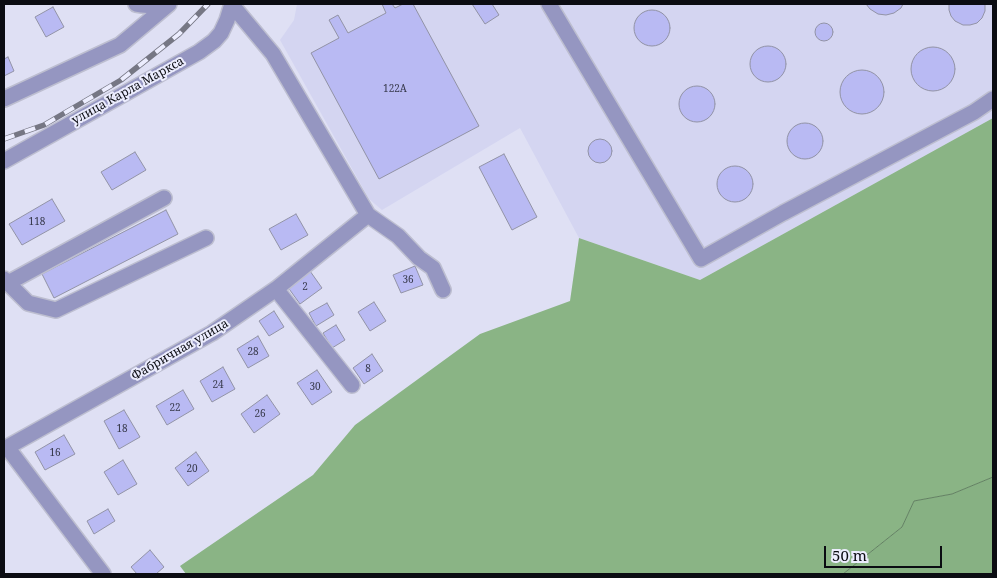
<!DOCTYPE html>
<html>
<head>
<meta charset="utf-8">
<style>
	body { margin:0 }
	#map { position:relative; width:997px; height:578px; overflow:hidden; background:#dfe0f4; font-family:"Noto Serif",serif }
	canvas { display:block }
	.frame { position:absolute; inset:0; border:5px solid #0b0c12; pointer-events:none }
	.scale { position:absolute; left:824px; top:546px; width:118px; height:22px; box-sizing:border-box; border:2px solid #0b0c12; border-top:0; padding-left:6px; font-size:15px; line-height:18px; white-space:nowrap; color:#0b0c12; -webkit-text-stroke:4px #ecedfe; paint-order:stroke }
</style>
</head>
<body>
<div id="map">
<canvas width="997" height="578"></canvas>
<div class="frame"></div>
<div class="scale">50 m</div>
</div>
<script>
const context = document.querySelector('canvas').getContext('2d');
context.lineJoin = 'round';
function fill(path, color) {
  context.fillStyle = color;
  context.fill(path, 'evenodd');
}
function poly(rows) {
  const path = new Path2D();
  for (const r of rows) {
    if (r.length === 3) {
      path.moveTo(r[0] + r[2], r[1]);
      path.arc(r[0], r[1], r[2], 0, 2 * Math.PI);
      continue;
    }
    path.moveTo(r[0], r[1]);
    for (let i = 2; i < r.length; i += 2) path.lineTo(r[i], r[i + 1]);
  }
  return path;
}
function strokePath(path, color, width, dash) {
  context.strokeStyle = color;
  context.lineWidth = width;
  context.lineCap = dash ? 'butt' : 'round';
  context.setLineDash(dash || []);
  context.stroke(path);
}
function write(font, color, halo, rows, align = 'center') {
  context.font = font + ' "Noto Serif",serif';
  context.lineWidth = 4;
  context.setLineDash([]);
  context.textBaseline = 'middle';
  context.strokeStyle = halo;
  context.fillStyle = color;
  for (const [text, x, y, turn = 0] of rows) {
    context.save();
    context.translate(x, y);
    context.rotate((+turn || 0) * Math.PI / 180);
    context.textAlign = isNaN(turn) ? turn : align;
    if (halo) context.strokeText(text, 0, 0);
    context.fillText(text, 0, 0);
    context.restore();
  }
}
const built = poly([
	[297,4,993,4,993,118,700,280,579,238,520,128,382,210,369,199,280,40,294,20]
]);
const forest = poly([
	[993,118,993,477,952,494,914,501,902,527,843,574,186,574,180,566,313,475,355,425,480,334,570,301,579,238,700,280]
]);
const water = poly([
	[993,477,993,574,843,574,902,527,914,501,952,494,993,477]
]);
const building = poly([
	[382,4,392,4,395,8,403,4,413,4,479,126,379,179,311,53,339,38,329,20,338,15,348,33,386,13,382,4],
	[472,4,492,4,499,15,485,24,472,4],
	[866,4,903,4,901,8,894,13,886,15,878,14,870,9,866,4],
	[949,4,985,4,985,11,982,18,977,23,970,25,963,25,955,21,951,16,949,10,949,4],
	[53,7,64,27,46,37,35,17,53,7],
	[652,28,18],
	[824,32,9],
	[768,64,18],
	[933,69,22],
	[8,57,14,71,4,76,4,59,8,57],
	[862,92,22],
	[697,104,18],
	[805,141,18],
	[600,151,12],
	[135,152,146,170,112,190,101,172,135,152],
	[504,154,537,217,512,230,479,167,504,154],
	[735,184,18],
	[52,199,65,221,22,245,9,224,52,199],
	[166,210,178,234,54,298,42,274,166,210],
	[296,214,308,235,281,250,269,229,296,214],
	[415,266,423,285,401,293,393,275,415,266],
	[310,271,322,288,300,304,287,286,310,271],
	[374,302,386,321,370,331,358,312,374,302],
	[327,303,334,315,316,326,309,313,327,303],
	[274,311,284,327,269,336,259,321,274,311],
	[336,325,345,340,332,348,323,333,336,325],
	[258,336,269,356,248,368,237,349,258,336],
	[372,354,383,371,364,384,353,368,372,354],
	[223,367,235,389,212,402,200,381,223,367],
	[317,370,332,392,312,405,297,383,317,370],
	[183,390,194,409,167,425,156,406,183,390],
	[267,395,280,414,254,433,241,414,267,395],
	[124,410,140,437,119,449,104,421,124,410],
	[64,435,75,454,45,470,35,452,64,435],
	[196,452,209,471,188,486,175,468,196,452],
	[123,460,137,484,118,495,104,472,123,460],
	[108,509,115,521,94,534,87,521,108,509],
	[150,550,164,567,156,574,137,574,131,567,150,550]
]);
const minor = poly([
	[136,4,142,5,165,7],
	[549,4,701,259,783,213,974,112,993,99],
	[232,5,273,54,368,215,398,236,419,258,433,268,443,290],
	[4,99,120,45,169,4],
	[4,161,199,52,214,41,221,33,227,20,232,4],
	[4,279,28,303,56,310,206,238],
	[8,283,164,198],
	[276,289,352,385],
	[7,447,103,574],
	[4,449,212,333,276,289,368,215]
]);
const rail = poly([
	[4,139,44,125,121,80,179,34,208,4]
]);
const numberNames = [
	["122А",395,89],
	["118",37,222],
	["36",408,280],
	["2",305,287],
	["28",253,352],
	["8",368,369],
	["24",218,385],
	["30",315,387],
	["22",175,408],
	["26",260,414],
	["18",122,429],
	["16",55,453],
	["20",192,469]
];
const streetNames = [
	["улица Карла Маркса",128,91,-29],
	["Фабричная улица",180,350,-30]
];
fill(built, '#d4d5f1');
fill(forest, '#8ab485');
fill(water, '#87b183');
strokePath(water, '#628061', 1);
fill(building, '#b9baf3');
strokePath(building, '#9293a6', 1);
strokePath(minor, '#bdbed0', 18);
strokePath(minor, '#9596c1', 15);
strokePath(rail, '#767784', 5.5);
strokePath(rail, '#ecedfe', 4, [11]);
write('10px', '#36384a', null, numberNames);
write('12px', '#0b0c12', '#ecedfe', streetNames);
</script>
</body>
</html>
